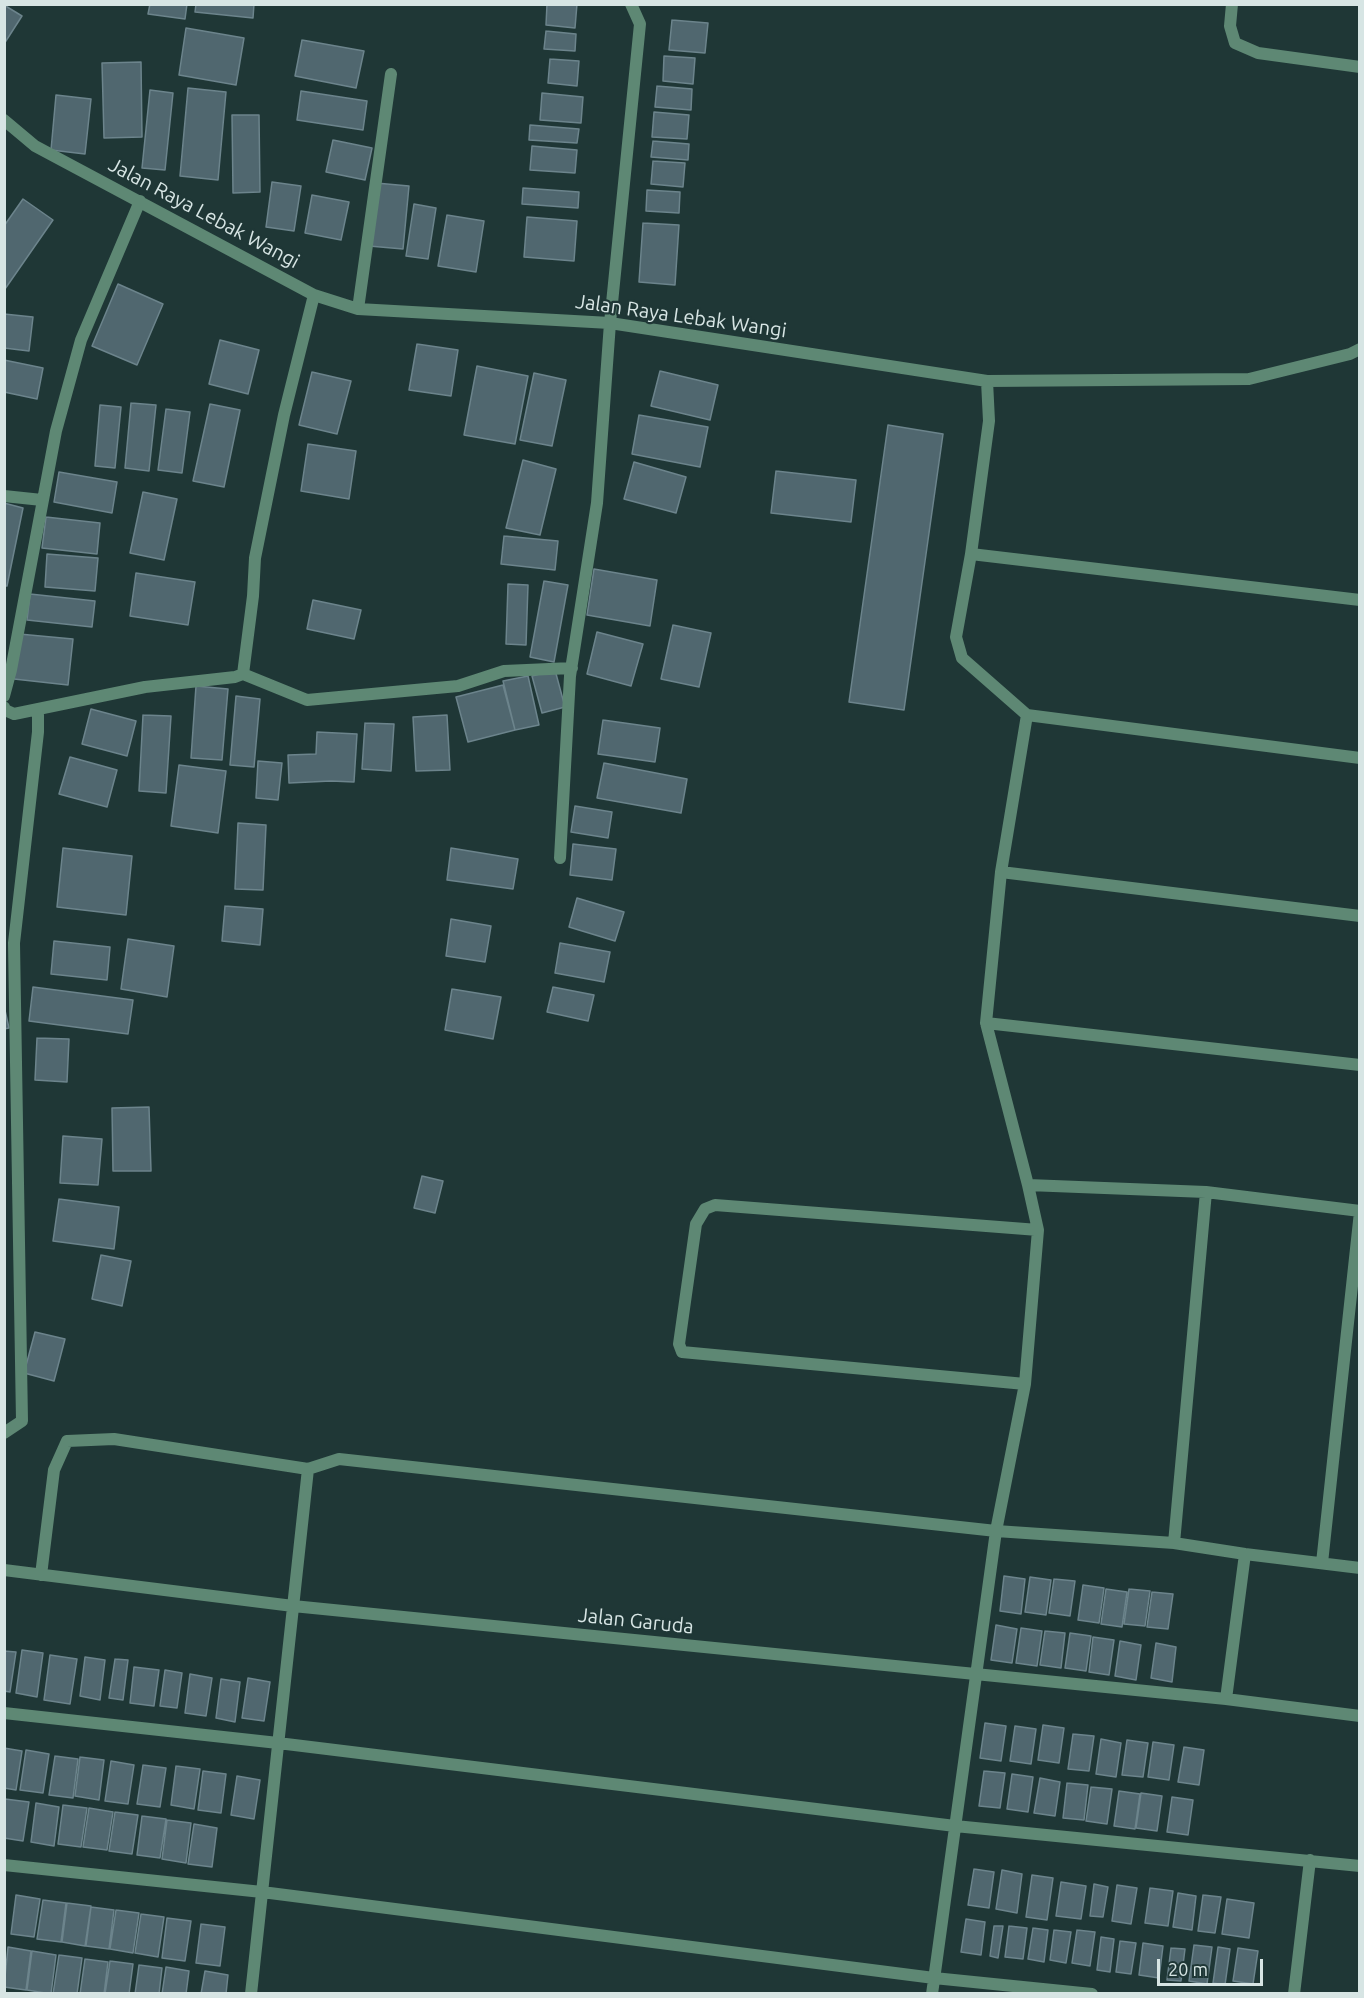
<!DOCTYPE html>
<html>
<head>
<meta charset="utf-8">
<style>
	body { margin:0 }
	#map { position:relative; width:1364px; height:1998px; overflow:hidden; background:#1f3736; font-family:Ubuntu,sans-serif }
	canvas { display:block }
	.frame { position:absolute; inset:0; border:6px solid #d7e5e4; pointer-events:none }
	.scale { position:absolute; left:1157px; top:1959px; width:106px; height:27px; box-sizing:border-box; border:3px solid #d7e5e4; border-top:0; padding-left:8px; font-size:18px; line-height:21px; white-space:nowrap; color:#d7e5e4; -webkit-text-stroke:4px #1f3736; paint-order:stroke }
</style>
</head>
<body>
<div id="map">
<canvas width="1364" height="1998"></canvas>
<div class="frame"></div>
<div class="scale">20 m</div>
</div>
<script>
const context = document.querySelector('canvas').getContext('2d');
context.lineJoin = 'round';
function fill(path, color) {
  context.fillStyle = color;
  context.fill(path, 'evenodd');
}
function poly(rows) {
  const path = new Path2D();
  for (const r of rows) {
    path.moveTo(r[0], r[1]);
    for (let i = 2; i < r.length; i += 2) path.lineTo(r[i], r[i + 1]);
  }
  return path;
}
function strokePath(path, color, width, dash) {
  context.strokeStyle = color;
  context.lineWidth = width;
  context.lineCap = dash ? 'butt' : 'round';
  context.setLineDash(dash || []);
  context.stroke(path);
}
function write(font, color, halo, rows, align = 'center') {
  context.font = font + ' Ubuntu,sans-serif';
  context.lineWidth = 4.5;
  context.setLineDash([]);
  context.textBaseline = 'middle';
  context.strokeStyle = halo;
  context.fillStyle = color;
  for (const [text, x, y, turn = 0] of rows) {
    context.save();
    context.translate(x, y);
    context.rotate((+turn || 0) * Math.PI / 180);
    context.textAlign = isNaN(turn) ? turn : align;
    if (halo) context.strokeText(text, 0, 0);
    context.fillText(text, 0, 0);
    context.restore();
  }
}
const building = poly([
	[150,4,187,4,185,19,148,14,150,4],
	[196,4,254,4,253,18,195,12,196,4],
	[547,4,577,4,575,28,546,25,547,4],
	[4,5,22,16,4,44,4,5],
	[672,20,708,23,705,53,669,50,672,20],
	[186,28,244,38,236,85,179,75,186,28],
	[546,31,576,34,575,51,544,49,546,31],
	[302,40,364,51,356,88,295,76,302,40],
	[664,56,695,58,693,84,663,81,664,56],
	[550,59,579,61,577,86,548,83,550,59],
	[141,62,142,137,104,138,102,63,141,62],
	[657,86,692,89,691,110,655,107,657,86],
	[188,88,226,92,218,180,180,176,188,88],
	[150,90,173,93,165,170,142,168,150,90],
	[301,91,367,101,363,130,297,120,301,91],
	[542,93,583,97,581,123,540,120,542,93],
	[56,95,91,99,85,154,51,150,56,95],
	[654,112,689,115,687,139,652,137,654,112],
	[232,115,259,115,260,192,233,193,232,115],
	[530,125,579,129,577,143,529,140,530,125],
	[333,140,372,148,365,180,326,172,333,140],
	[653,141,689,144,688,160,651,157,653,141],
	[532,146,577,150,575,173,530,170,532,146],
	[653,161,685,163,683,187,651,184,653,161],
	[272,182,301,186,294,231,266,227,272,182],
	[376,183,409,186,403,249,369,246,376,183],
	[523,188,579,192,578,208,522,204,523,188],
	[647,190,680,192,679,213,646,211,647,190],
	[312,195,349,202,341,240,305,233,312,195],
	[23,199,53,220,5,289,4,226,23,199],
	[414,204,436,208,428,259,406,256,414,204],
	[447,215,484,221,476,272,438,266,447,215],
	[527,217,577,221,574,261,524,257,527,217],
	[643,223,679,225,675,285,639,282,643,223],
	[118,284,163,304,137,365,92,346,118,284],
	[4,314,33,317,29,351,4,348,4,314],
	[220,340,259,350,248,394,209,384,220,340],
	[417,344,458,350,451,396,409,390,417,344],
	[4,360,43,368,37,399,4,392,4,360],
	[477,366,528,376,515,444,464,435,477,366],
	[660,371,718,385,710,420,651,406,660,371],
	[312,372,351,381,337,434,299,425,312,372],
	[534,373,566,380,552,446,520,440,534,373],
	[131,403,156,405,149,471,125,468,131,403],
	[210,404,240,410,224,487,193,481,210,404],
	[100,405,121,407,115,468,95,466,100,405],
	[166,409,190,412,182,473,158,470,166,409],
	[639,415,708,427,700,467,632,454,639,415],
	[888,425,943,434,904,710,849,702,888,425],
	[308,444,356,451,349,499,301,491,308,444],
	[523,460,556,469,540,535,506,528,523,460],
	[634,462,686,477,676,513,624,499,634,462],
	[776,471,856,480,851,522,771,513,776,471],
	[59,472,117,482,112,513,54,502,59,472],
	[143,492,177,499,164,560,130,553,143,492],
	[4,503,23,508,7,586,4,586,4,503],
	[46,517,100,523,97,554,42,548,46,517],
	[504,536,558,541,555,570,501,564,504,536],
	[47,554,98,558,95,591,45,587,47,554],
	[594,569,657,580,650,626,587,615,594,569],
	[136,573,195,582,188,625,130,616,136,573],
	[544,581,568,585,554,662,530,657,544,581],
	[508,584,528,585,526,645,506,644,508,584],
	[30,594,95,601,92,627,27,620,30,594],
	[313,600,361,610,354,639,307,629,313,600],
	[673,625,711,633,699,687,661,679,673,625],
	[597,632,643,644,631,686,587,674,597,632],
	[19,634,73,639,68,685,14,679,19,634],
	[555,670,565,707,542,713,532,676,555,670],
	[528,676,539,725,515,730,503,681,528,676],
	[503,685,515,730,468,742,456,697,503,685],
	[196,686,228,689,222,760,191,758,196,686],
	[236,696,260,699,254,767,230,765,236,696],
	[91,709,136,721,127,756,82,744,91,709],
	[143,715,171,716,166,793,139,791,143,715],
	[447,715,450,770,416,771,413,717,447,715],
	[603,720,660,728,655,762,598,754,603,720],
	[365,723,394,724,391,771,362,769,365,723],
	[317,732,357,734,354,782,331,781,289,783,288,755,316,754,317,732],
	[70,757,117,770,107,807,59,794,70,757],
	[258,761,282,763,278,800,256,798,258,761],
	[604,763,687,779,681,813,597,798,604,763],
	[179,765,226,771,218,833,171,826,179,765],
	[575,806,612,812,608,838,571,832,575,806],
	[238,823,266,825,263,890,235,889,238,823],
	[573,844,616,849,612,880,570,875,573,844],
	[63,848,132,856,126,915,57,907,63,848],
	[451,848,518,859,513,889,447,880,451,848],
	[577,898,624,912,615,941,569,927,577,898],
	[225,906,263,909,260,945,222,941,225,906],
	[451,919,491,926,485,962,446,956,451,919],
	[128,939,174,946,167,997,121,989,128,939],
	[54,941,110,947,107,980,51,974,54,941],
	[560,943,610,952,604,982,555,973,560,943],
	[33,987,133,1000,128,1034,29,1021,33,987],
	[553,987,594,995,588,1021,547,1012,553,987],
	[452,989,501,997,493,1039,445,1030,452,989],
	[4,1006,9,1028,4,1029,4,1006],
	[37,1038,69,1039,67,1082,35,1080,37,1038],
	[149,1107,151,1171,113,1171,112,1108,149,1107],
	[63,1136,102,1139,98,1185,60,1183,63,1136],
	[422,1176,443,1181,435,1213,414,1208,422,1176],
	[59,1199,119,1207,114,1249,53,1241,59,1199],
	[101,1255,131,1261,122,1306,92,1299,101,1255],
	[35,1332,65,1339,54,1381,24,1373,35,1332],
	[1004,1576,1025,1579,1021,1614,1000,1611,1004,1576],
	[1030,1577,1051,1580,1046,1615,1025,1612,1030,1577],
	[1054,1579,1075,1581,1070,1616,1049,1613,1054,1579],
	[1083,1585,1104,1588,1099,1623,1078,1620,1083,1585],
	[1106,1589,1127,1592,1122,1627,1101,1624,1106,1589],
	[1129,1589,1150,1591,1145,1626,1124,1624,1129,1589],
	[1152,1592,1173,1594,1168,1629,1147,1627,1152,1592],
	[996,1625,1017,1629,1012,1663,991,1660,996,1625],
	[1021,1628,1042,1631,1037,1666,1016,1663,1021,1628],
	[1045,1631,1065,1633,1061,1668,1040,1665,1045,1631],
	[1070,1633,1091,1636,1086,1671,1065,1668,1070,1633],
	[1093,1637,1114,1640,1109,1675,1089,1672,1093,1637],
	[1120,1641,1141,1645,1136,1680,1115,1676,1120,1641],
	[1156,1643,1176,1647,1172,1682,1151,1678,1156,1643],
	[22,1650,43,1653,37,1697,16,1693,22,1650],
	[4,1651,16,1652,10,1692,4,1691,4,1651],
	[50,1655,77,1659,70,1704,44,1700,50,1655],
	[85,1657,105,1660,100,1700,80,1696,85,1657],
	[115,1659,128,1660,123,1700,109,1698,115,1659],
	[134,1667,159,1670,154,1706,130,1703,134,1667],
	[165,1670,182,1673,177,1708,160,1706,165,1670],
	[190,1674,212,1678,206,1716,185,1713,190,1674],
	[248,1678,270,1682,264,1721,242,1718,248,1678],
	[221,1679,240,1682,235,1722,216,1718,221,1679],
	[985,1723,1006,1726,1001,1761,980,1758,985,1723],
	[1043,1725,1064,1728,1059,1763,1038,1760,1043,1725],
	[1015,1726,1036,1729,1031,1764,1010,1761,1015,1726],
	[1073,1734,1094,1736,1089,1771,1068,1769,1073,1734],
	[1101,1739,1121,1743,1116,1777,1096,1774,1101,1739],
	[1127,1740,1148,1743,1143,1777,1122,1775,1127,1740],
	[1153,1742,1174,1745,1169,1780,1148,1777,1153,1742],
	[1184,1747,1204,1750,1199,1785,1178,1782,1184,1747],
	[4,1748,22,1751,16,1790,4,1788,4,1748],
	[26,1750,49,1754,43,1793,20,1790,26,1750],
	[55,1756,78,1759,73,1798,49,1795,55,1756],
	[80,1757,104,1760,99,1800,75,1796,80,1757],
	[111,1761,134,1765,128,1804,105,1801,111,1761],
	[143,1765,166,1768,160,1807,137,1804,143,1765],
	[176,1766,200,1769,194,1809,171,1805,176,1766],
	[203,1771,226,1774,221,1813,198,1810,203,1771],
	[984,1771,1005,1773,1000,1808,979,1806,984,1771],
	[1012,1774,1033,1777,1028,1812,1007,1809,1012,1774],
	[237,1776,260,1780,254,1819,231,1815,237,1776],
	[1040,1778,1060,1782,1055,1816,1034,1813,1040,1778],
	[1067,1783,1088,1785,1084,1820,1063,1818,1067,1783],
	[1091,1787,1112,1789,1107,1824,1086,1821,1091,1787],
	[1119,1791,1140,1794,1135,1829,1114,1826,1119,1791],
	[1141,1793,1162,1796,1157,1831,1136,1828,1141,1793],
	[1172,1797,1193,1800,1188,1835,1167,1832,1172,1797],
	[5,1799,29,1802,23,1841,4,1838,5,1799],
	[36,1803,59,1807,54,1846,31,1842,36,1803],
	[63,1805,87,1808,81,1847,58,1844,63,1805],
	[89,1808,113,1812,107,1850,83,1847,89,1808],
	[115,1812,138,1815,132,1854,109,1851,115,1812],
	[142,1816,166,1819,160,1858,137,1855,142,1816],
	[167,1820,191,1823,186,1863,162,1859,167,1820],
	[194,1824,217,1828,212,1867,188,1864,194,1824],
	[974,1869,994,1872,989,1908,968,1905,974,1869],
	[1002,1870,1022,1874,1017,1913,996,1909,1002,1870],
	[1032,1875,1053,1878,1047,1920,1026,1917,1032,1875],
	[1061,1882,1086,1886,1081,1919,1056,1916,1061,1882],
	[1094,1884,1108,1887,1103,1917,1090,1916,1094,1884],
	[1117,1885,1137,1888,1131,1924,1112,1921,1117,1885],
	[1150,1888,1173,1891,1168,1926,1145,1923,1150,1888],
	[1178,1893,1196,1896,1192,1930,1173,1927,1178,1893],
	[16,1895,40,1899,34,1937,11,1934,16,1895],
	[1203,1895,1221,1897,1215,1933,1198,1931,1203,1895],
	[1227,1899,1254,1903,1249,1938,1222,1934,1227,1899],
	[43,1900,66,1903,61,1942,37,1939,43,1900],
	[67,1903,91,1906,85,1946,62,1942,67,1903],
	[91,1907,114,1910,109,1949,86,1946,91,1907],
	[116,1910,139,1913,133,1953,110,1949,116,1910],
	[141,1914,164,1917,158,1957,135,1953,141,1914],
	[167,1918,191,1921,185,1961,162,1958,167,1918],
	[966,1919,985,1922,981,1955,961,1952,966,1919],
	[201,1924,225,1927,220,1966,196,1963,201,1924],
	[994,1926,1003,1926,998,1958,990,1956,994,1926],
	[1009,1926,1027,1928,1023,1959,1005,1957,1009,1926],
	[1033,1928,1048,1930,1044,1962,1028,1959,1033,1928],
	[1054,1930,1071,1932,1066,1963,1050,1960,1054,1930],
	[1077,1930,1095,1932,1090,1966,1072,1963,1077,1930],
	[1101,1937,1114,1939,1110,1972,1097,1970,1101,1937],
	[1120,1941,1136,1943,1131,1974,1116,1972,1120,1941],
	[1143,1943,1163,1946,1159,1978,1139,1975,1143,1943],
	[1194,1945,1212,1947,1207,1984,1189,1981,1194,1945],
	[8,1947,31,1951,26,1990,4,1987,8,1947],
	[1218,1947,1230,1949,1225,1985,1213,1983,1218,1947],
	[1171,1948,1185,1949,1181,1981,1167,1980,1171,1948],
	[1238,1948,1258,1951,1253,1984,1233,1981,1238,1948],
	[32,1951,56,1955,51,1994,27,1990,32,1951],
	[59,1955,82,1958,77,1994,53,1994,59,1955],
	[85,1959,108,1962,104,1994,80,1994,85,1959],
	[110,1961,133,1964,129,1994,105,1994,110,1961],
	[139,1965,162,1968,159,1994,135,1994,139,1965],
	[166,1967,189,1971,186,1994,162,1994,166,1967],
	[205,1971,228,1975,226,1994,201,1994,205,1971]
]);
const lane = poly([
	[1232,4,1230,26,1235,43,1258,53,1360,67]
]);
const street = poly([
	[4,120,35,146,314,295,358,309,610,323,987,381,1249,379,1350,354,1360,349],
	[358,309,391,74],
	[4,496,42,500],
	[971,554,1360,600],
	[243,674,253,596,255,558,284,415,314,295],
	[4,696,11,670,56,431,81,340,140,201],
	[4,707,5,710,14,714,145,687,235,677,243,674,307,700,458,686,504,671,572,668],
	[1027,715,1360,758],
	[560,858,570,676,597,503,610,323,640,24,631,4],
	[1001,872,1360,916],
	[986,1023,1360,1065],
	[1028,1185,1206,1192,1360,1211],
	[1025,1384,682,1352,679,1344,696,1224,705,1209,715,1205,1038,1230],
	[4,1433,22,1421,14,943,38,732,38,710],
	[1174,1543,1206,1192],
	[1322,1563,1360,1212],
	[4,1570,293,1606,1226,1699,1360,1716],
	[41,1575,54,1470,67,1441,114,1439,308,1469,339,1459,996,1531,1174,1543,1245,1554,1360,1568],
	[1226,1699,1245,1554],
	[4,1713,278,1743,955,1826,1360,1866],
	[4,1865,262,1892,934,1978,1092,1994],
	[251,1994,308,1469],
	[932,1994,996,1531,1025,1384,1038,1230,1028,1185,986,1023,1001,872,1027,715,962,658,956,637,971,554,989,421,987,381],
	[1294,1994,1310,1860]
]);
const streetNames = [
	["Jalan Raya Lebak Wangi",204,213,28],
	["Jalan Raya Lebak Wangi",681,316,8],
	["Jalan Garuda",636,1621,6]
];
fill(building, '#50676f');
strokePath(building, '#6c848c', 1.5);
strokePath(lane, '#5e8874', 12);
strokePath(street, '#5e8874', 12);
write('20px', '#d7e5e4', '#1f3736', streetNames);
</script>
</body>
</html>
